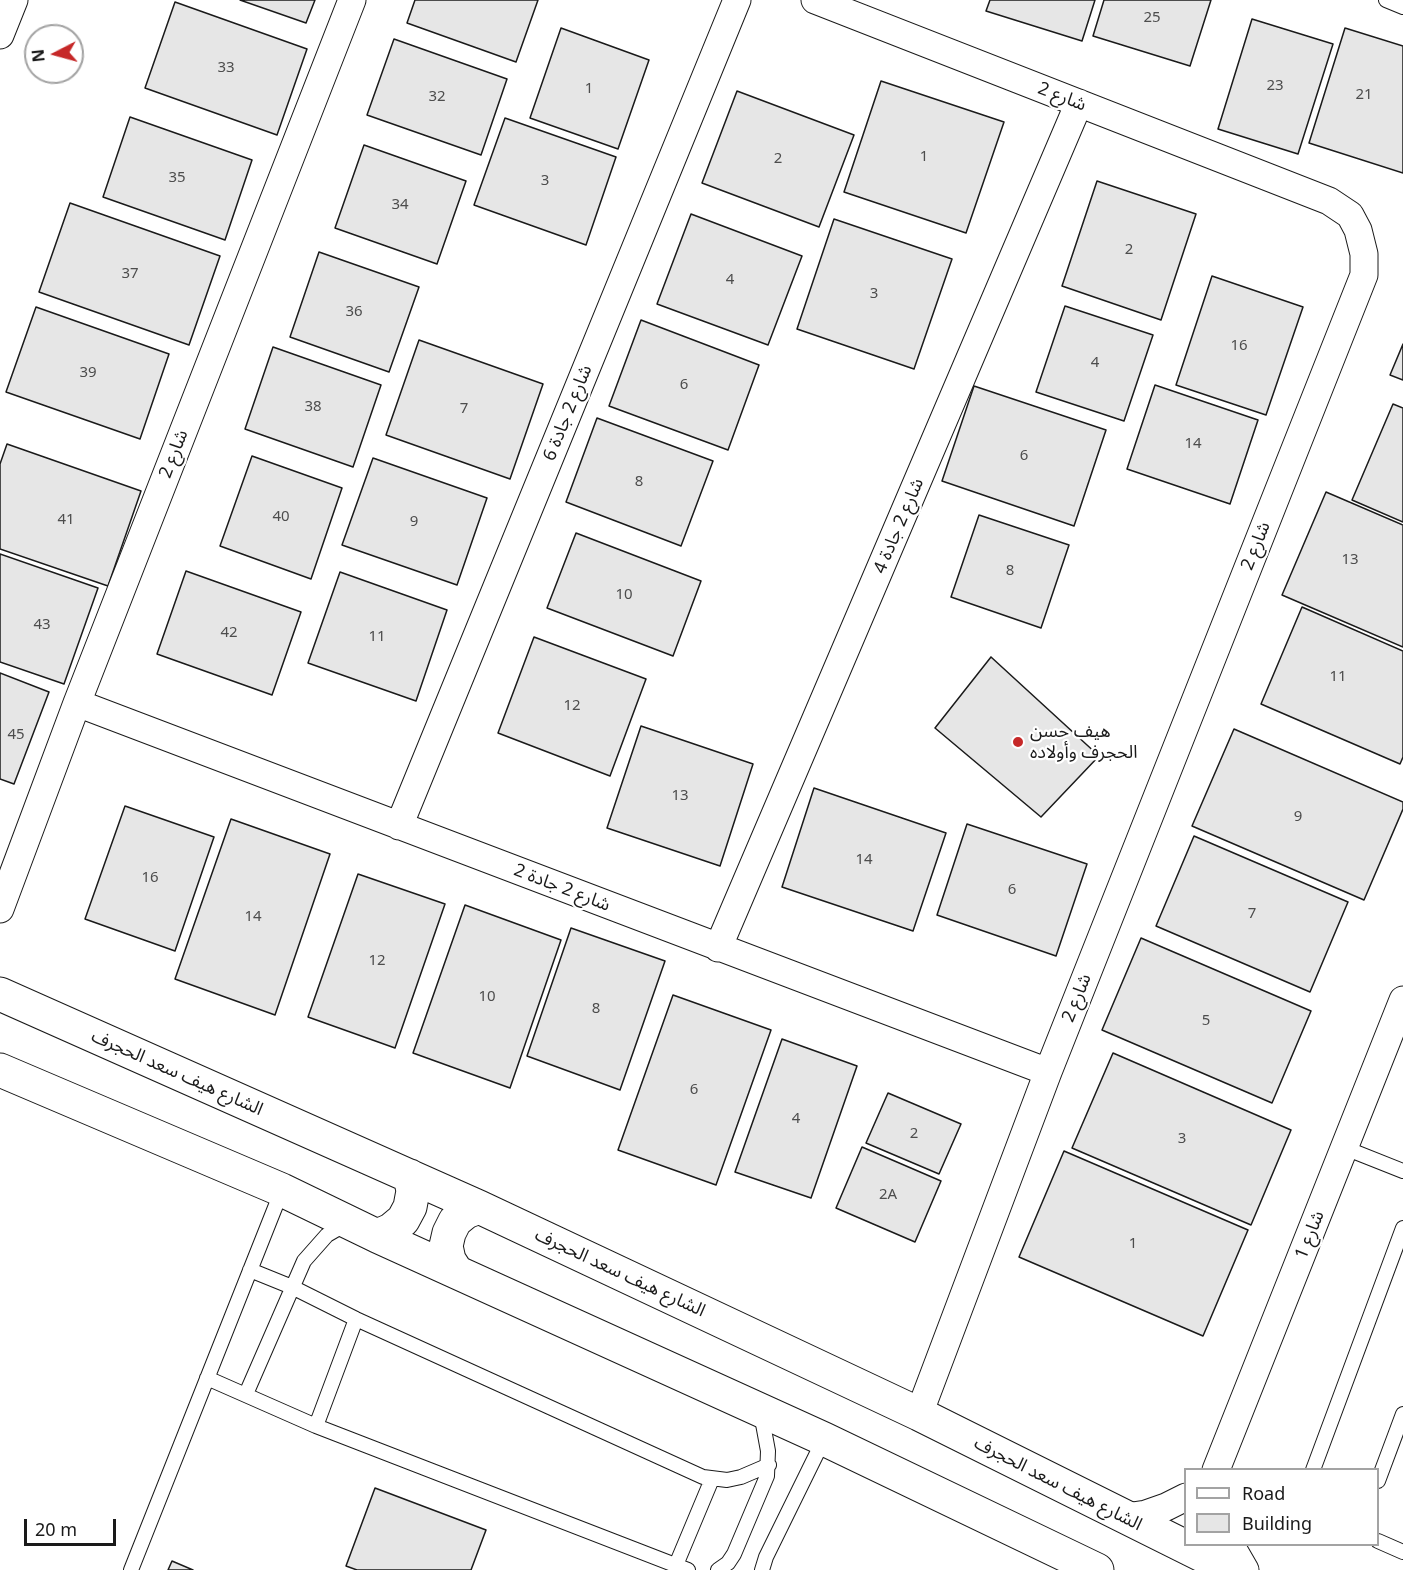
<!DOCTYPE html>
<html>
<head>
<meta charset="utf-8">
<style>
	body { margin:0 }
	#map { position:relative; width:1403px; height:1570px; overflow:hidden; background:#fff; font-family:"Noto Sans",sans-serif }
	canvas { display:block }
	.legend { position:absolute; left:1184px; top:1468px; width:195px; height:78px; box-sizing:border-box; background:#fff; border:2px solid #a3a3a3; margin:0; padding:8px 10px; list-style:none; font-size:18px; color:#1a1a1a }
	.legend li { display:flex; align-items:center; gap:12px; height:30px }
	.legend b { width:30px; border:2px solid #a3a3a3 }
	.north { position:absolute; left:24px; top:24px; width:60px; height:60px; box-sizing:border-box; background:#fff; border:2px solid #a3a3a3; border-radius:50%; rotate:264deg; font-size:16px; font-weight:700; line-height:24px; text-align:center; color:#1a1a1a }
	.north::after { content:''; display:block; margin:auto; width:21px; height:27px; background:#c62828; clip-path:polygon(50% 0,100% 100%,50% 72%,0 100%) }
	.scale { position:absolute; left:24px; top:1519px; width:92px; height:27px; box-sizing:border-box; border:3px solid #1a1a1a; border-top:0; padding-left:8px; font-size:18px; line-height:21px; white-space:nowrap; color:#1a1a1a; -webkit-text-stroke:4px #fff; paint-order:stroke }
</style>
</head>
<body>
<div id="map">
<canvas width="1403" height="1570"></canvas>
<ul class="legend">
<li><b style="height:8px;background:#fff"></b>Road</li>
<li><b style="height:16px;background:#e6e6e6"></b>Building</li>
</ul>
<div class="north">N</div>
<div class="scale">20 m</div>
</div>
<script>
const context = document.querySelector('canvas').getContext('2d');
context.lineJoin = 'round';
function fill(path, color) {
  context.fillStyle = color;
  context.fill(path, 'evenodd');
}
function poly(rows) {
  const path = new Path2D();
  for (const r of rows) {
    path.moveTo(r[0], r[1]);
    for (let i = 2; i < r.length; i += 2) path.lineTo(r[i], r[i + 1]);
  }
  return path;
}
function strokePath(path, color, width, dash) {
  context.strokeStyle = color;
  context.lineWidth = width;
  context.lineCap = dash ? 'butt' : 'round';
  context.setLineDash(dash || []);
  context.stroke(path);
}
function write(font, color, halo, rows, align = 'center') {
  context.font = font + ' "Noto Sans","Noto Sans Arabic",sans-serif';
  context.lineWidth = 4.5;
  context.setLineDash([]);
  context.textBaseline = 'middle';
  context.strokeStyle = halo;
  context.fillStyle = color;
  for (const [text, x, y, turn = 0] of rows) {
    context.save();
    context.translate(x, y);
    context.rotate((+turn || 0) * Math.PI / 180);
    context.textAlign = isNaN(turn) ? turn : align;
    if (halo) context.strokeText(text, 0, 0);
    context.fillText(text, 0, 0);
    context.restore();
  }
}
const building = poly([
	[240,0,315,0,306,23,240,0],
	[415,0,538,0,516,62,407,23,415,0],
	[990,0,1095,0,1082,41,986,11,990,0],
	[1104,0,1211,0,1190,66,1093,36,1104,0],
	[175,2,307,49,277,135,145,88,175,2],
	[1252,19,1333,44,1298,154,1218,129,1252,19],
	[561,28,649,60,618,149,530,118,561,28],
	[1345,28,1403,46,1403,173,1309,143,1345,28],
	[394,39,507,79,481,155,367,115,394,39],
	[881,81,1004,122,966,233,844,192,881,81],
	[737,91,854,135,819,227,702,183,737,91],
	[130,117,252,160,225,240,103,197,130,117],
	[505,118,616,157,586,245,474,205,505,118],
	[364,145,466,181,437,264,335,228,364,145],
	[1097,181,1196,214,1161,320,1062,286,1097,181],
	[70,203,220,256,189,345,39,292,70,203],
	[691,214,802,256,768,345,657,304,691,214],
	[834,219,952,259,914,369,797,329,834,219],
	[319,252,419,287,389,372,290,337,319,252],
	[1212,276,1303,307,1266,415,1176,385,1212,276],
	[1065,306,1153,335,1124,421,1036,392,1065,306],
	[36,307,169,354,140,439,6,392,36,307],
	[641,320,759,365,728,450,609,406,641,320],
	[419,340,543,384,510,479,386,435,419,340],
	[1403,344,1403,380,1390,375,1403,344],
	[273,347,381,385,353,467,245,429,273,347],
	[1155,385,1258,420,1230,504,1127,469,1155,385],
	[974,386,1106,430,1074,526,942,481,974,386],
	[1393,404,1403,408,1403,522,1352,500,1393,404],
	[597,418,713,461,681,546,566,502,597,418],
	[7,444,141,491,108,586,0,549,0,464,7,444],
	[252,456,342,488,311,579,220,546,252,456],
	[373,458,487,498,457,585,342,545,373,458],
	[1326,492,1403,525,1403,647,1282,595,1326,492],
	[979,515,1069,545,1041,628,951,597,979,515],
	[576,533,701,581,673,656,547,608,576,533],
	[0,554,98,588,64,684,0,662,0,554],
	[186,571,301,612,272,695,157,654,186,571],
	[340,572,447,610,416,701,308,663,340,572],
	[1302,607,1403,651,1403,757,1400,764,1261,704,1302,607],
	[534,637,646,679,610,776,498,733,534,637],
	[991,657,1099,756,1041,817,935,728,991,657],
	[0,673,49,692,14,784,0,779,0,673],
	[641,726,753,764,720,866,607,828,641,726],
	[1234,729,1403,802,1403,809,1364,900,1192,826,1234,729],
	[814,788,946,833,913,931,782,887,814,788],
	[125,806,214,837,175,951,85,919,125,806],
	[231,819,330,854,275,1015,175,979,231,819],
	[967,824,1087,864,1056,956,937,915,967,824],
	[1194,836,1348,902,1310,992,1156,926,1194,836],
	[358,874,445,904,395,1048,308,1017,358,874],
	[465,905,561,940,510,1088,413,1053,465,905],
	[571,928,665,961,620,1090,527,1056,571,928],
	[1141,938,1311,1011,1272,1103,1102,1030,1141,938],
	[673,995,771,1030,716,1185,618,1150,673,995],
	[782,1039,857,1066,811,1198,735,1172,782,1039],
	[1113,1053,1291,1130,1251,1225,1072,1148,1113,1053],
	[888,1093,961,1124,939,1174,866,1143,888,1093],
	[862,1147,941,1181,915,1242,836,1208,862,1147],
	[1064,1151,1248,1230,1203,1336,1019,1257,1064,1151],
	[375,1488,486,1530,471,1570,357,1570,346,1566,375,1488],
	[172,1561,193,1570,168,1570,172,1561]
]);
const lane = poly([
	[1386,0,1403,7],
	[1345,1148,1403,1171],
	[250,1270,292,1287,356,1319,703,1477,727,1480,741,1477,769,1465],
	[207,1378,316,1426,688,1570],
	[246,1394,304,1261,327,1235,346,1224],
	[316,1426,356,1319],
	[1313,1470,1403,1228],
	[1378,1481,1403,1414],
	[1378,1541,1403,1552],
	[676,1565,712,1479],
	[131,1570,282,1190],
	[718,1570,728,1563,734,1554,767,1476,768,1451,761,1413],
	[762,1570,766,1557,824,1439]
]);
const street = poly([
	[815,0,1329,201,1350,215,1358,230,1364,254,1364,275,1048,1072,919,1414],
	[0,35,14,0],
	[77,703,1048,1072],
	[399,826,737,0],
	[0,909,77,703,352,0],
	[718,948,1079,103],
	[1216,1470,1403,1000],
	[1126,1517,1146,1514,1166,1507,1186,1497],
	[1230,1544,1245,1570]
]);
const secondary = poly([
	[0,994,479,1207,919,1414,1232,1570],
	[0,1070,282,1190,377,1236,824,1439,1097,1570],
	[377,1236,391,1230,403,1220,410,1207,413,1191,410,1176],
	[456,1271,449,1260,446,1246,449,1233,455,1221,466,1212,479,1207]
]);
const markers = [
	[1018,742,6,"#c62828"]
];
const numberNames = [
	["25",1152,18],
	["33",226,68],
	["23",1275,86],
	["1",589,89],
	["21",1364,95],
	["32",437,97],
	["1",924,157],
	["2",778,159],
	["35",177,178],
	["3",545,181],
	["34",400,205],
	["2",1129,250],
	["37",130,274],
	["4",730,280],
	["3",874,294],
	["36",354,312],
	["16",1239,346],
	["4",1095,363],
	["39",88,373],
	["6",684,385],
	["38",313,407],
	["7",464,409],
	["14",1193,444],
	["6",1024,456],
	["8",639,482],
	["40",281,517],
	["41",66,520],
	["9",414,522],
	["13",1350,560],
	["8",1010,571],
	["10",624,595],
	["43",42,625],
	["42",229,633],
	["11",377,637],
	["11",1338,677],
	["12",572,706],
	["45",16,735],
	["13",680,796],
	["9",1298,817],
	["14",864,860],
	["16",150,878],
	["6",1012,890],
	["7",1252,914],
	["14",253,917],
	["12",377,961],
	["10",487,997],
	["8",596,1009],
	["5",1206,1021],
	["6",694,1090],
	["4",796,1119],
	["2",914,1134],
	["3",1182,1139],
	["2A",888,1195],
	["1",1133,1244]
];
const streetNames = [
	["شارع 2",1062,97,21],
	["شارع 2 جادة 6",568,413,-68],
	["شارع 2",174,454,-69],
	["شارع 2 جادة 4",899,526,-67],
	["شارع 2",1256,546,-68],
	["شارع 2 جادة 2",562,888,21],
	["شارع 2",1077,998,-68],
	["الشارع هيف سعد الحجرف",177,1073,24],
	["شارع 1",1310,1235,-68],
	["الشارع هيف سعد الحجرف",620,1273,25],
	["الشارع هيف سعد الحجرف",1058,1484,27]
];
const poiNames = [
	["هيف حسن",1030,732],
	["الحجرف وأولاده",1030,753]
];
fill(building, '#e6e6e6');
strokePath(building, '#1a1a1a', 1.5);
strokePath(lane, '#1a1a1a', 16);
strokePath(street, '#1a1a1a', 29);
strokePath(secondary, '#1a1a1a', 35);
strokePath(lane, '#fff', 14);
strokePath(street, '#fff', 27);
strokePath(secondary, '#fff', 33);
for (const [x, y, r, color] of markers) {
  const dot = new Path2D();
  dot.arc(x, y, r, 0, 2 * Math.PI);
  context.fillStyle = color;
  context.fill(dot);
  strokePath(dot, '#fff', 2);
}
write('15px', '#4d4d4d', null, numberNames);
write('18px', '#1a1a1a', '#fff', streetNames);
write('18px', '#1a1a1a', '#fff', poiNames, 'left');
</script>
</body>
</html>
